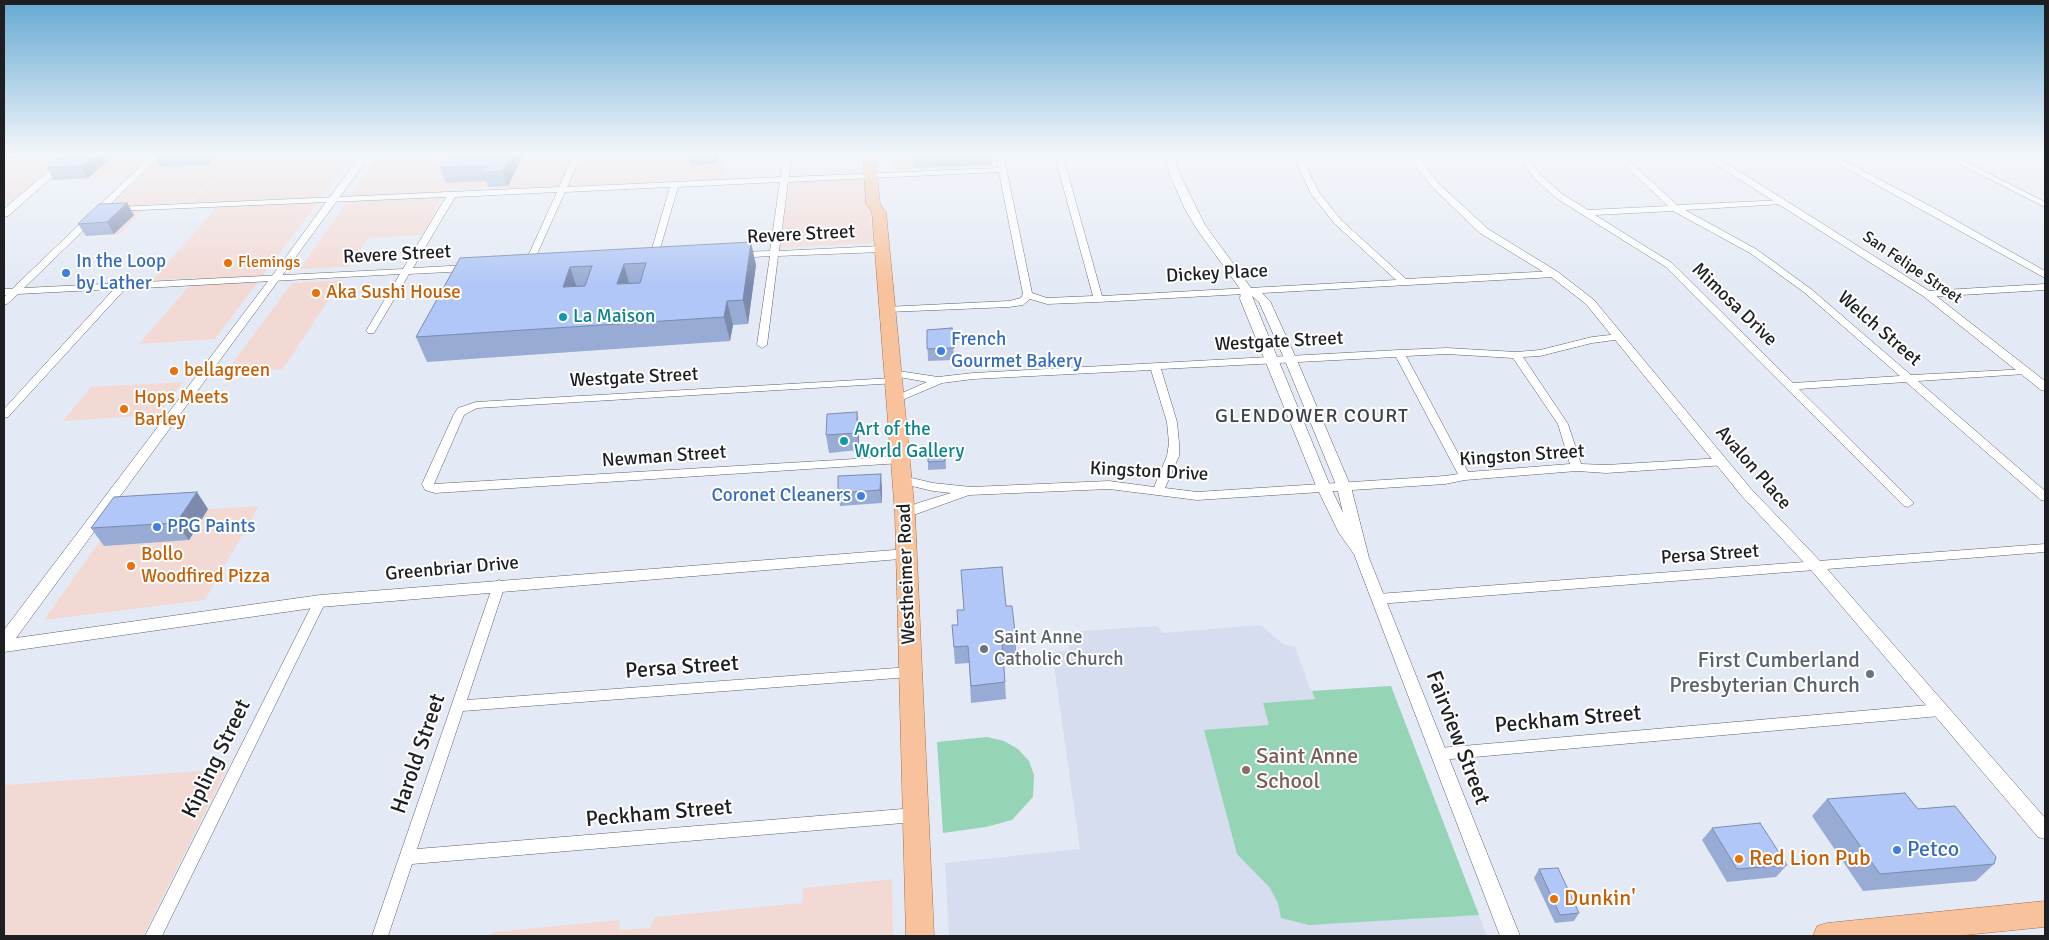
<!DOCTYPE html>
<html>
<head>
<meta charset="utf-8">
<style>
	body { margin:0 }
	#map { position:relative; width:2049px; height:940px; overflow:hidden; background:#e4eaf5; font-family:Signika,sans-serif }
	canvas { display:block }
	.frame { position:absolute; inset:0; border:5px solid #1d1f23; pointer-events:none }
</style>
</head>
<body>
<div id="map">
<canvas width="2049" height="940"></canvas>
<div class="frame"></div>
</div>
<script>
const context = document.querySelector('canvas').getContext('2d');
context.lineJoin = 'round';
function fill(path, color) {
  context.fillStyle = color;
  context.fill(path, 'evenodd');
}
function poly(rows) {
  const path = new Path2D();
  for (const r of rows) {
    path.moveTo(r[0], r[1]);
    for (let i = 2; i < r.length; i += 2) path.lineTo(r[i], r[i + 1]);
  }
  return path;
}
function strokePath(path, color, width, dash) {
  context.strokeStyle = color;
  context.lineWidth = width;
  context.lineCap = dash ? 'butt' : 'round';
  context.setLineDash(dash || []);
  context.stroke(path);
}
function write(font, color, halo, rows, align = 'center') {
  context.font = font + ' Signika,sans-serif';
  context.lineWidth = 4;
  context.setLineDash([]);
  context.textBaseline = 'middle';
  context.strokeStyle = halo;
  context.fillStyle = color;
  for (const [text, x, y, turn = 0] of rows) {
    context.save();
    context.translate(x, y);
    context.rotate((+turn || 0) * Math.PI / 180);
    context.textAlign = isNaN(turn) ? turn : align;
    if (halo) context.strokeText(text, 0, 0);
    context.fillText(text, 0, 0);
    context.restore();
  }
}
const commercial = poly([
	[135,153,237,153,190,202,149,204,119,235,81,236,140,177,52,181,82,155],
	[238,153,355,153,215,339,139,344,196,278,152,280,221,202,191,203],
	[380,153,727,153,722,179,507,189,508,187,447,190,422,235,369,238,348,267,300,269],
	[890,153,991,153,993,166,892,170],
	[63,157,8,204,4,204,4,159],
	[868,179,873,243,780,248,789,182],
	[342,280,283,369,225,373,292,283],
	[183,382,158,415,63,421,91,387],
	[259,506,205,600,44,620,118,515],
	[227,769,143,936,4,936,4,785],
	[892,879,893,936,490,936,493,932,620,920,619,930,650,928,654,917,802,903,803,888]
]);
const built = poly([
	[1260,625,1283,644,1295,647,1311,691,1391,686,1487,936,949,936,945,863,1080,849,1052,652,1069,650,1066,632,1157,626,1163,633]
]);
const green = poly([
	[1391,686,1479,915,1309,925,1281,918,1278,903,1270,888,1237,854,1204,730,1269,725,1263,703,1315,699,1312,691],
	[987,737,1004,741,1018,749,1029,761,1034,775,1033,797,1012,820,986,827,943,833,937,742]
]);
const minor = poly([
	[154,153,163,153,24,288,403,269,446,197,116,211,112,209,116,207,559,187,574,153,582,153,567,187,781,177,784,153,792,153,789,177,998,168,995,153,1003,153,1032,293,1047,298,1093,296,1054,153,1062,153,1102,296,1396,280,1335,224,1311,194,1292,153,1300,153,1318,191,1341,220,1406,279,1554,271,1559,274,1554,277,1098,302,1047,304,1030,299,1023,305,1009,307,888,312,885,311,885,307,1009,301,1021,298,1023,294,999,172,788,182,779,251,881,246,885,249,881,252,778,256,767,345,762,348,757,345,770,256,738,258,734,255,738,252,770,251,780,182,678,187,657,259,653,262,649,259,670,187,565,192,532,265,528,268,524,265,557,192,455,197,413,268,468,265,472,268,468,271,409,274,374,333,368,333,366,331,400,274,125,289,8,417,4,418,4,409,114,289,18,294,7,304,4,305,4,297,6,295,4,295,4,289,12,289,154,153],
	[1516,153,1524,153,1540,174,1562,194,1588,210,1668,206,1612,153,1621,153,1677,205,1785,200,1786,202,1782,204,1685,210,1756,249,1811,289,1911,375,2029,369,2030,371,2029,373,2025,374,1918,381,2045,491,2045,501,2041,500,1906,382,1799,389,1914,503,1908,507,1904,506,1666,267,1556,198,1534,178,1516,153],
	[1673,211,1750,253,1805,293,1900,376,1793,383,1672,263,1595,215,1673,211],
	[1819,153,1829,153,1932,207,2045,271,2045,278,1819,153],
	[1938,153,1948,153,2045,202,2045,207,1938,153],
	[2045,284,2045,290,1927,297,1922,294,1927,291,2045,284],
	[1619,334,1622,335,1624,337,1622,339,1592,343,1540,356,1523,357,1568,424,1581,464,1606,465,1722,458,1728,462,1726,465,1606,473,1577,471,1465,480,1445,484,1197,500,1109,489,969,495,905,518,899,514,901,511,918,503,951,493,933,491,899,483,897,480,903,476,933,483,971,487,1109,481,1154,487,1167,456,1169,443,1167,422,1151,370,973,379,942,383,895,403,891,402,890,400,891,398,927,382,888,375,887,373,892,370,938,377,973,373,1399,350,1447,348,1516,352,1540,350,1592,337,1619,334],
	[1447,354,1513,358,1558,424,1570,464,1468,472,1406,356,1447,354],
	[1396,357,1458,474,1445,476,1197,492,1165,488,1179,456,1179,443,1177,422,1161,369,1396,357],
	[893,378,897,379,898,381,897,383,477,408,464,415,434,484,905,456,907,459,905,462,901,463,435,493,425,490,422,484,454,414,458,408,476,402,893,378],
	[2045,544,2045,552,1378,604,1374,602,1372,599,1374,596,1378,594,2045,544],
	[499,580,503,582,505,585,467,700,910,667,915,668,917,672,915,676,910,677,463,711,417,849,915,808,920,810,923,815,920,820,915,822,412,864,388,936,372,936,493,585,495,582,499,580],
	[320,596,324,598,326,601,162,936,145,936,314,601,316,598,320,596],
	[1940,704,1945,706,1947,710,1945,714,1940,716,1440,760,1435,758,1433,754,1435,750,1440,748,1940,704]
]);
const tertiary = poly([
	[69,153,80,153,8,216,4,217,4,209,69,153],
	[362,153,372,153,16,638,320,595,907,549,912,550,914,554,912,558,320,607,4,652,4,630,272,276,362,153],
	[1164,153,1174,153,1179,173,1205,225,1251,288,1262,293,1270,301,1296,358,1351,487,1369,558,1520,936,1500,936,1354,554,1339,533,1317,488,1240,299,1241,290,1196,228,1184,207,1169,173,1164,153],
	[1252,296,1259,302,1284,358,1337,487,1343,513,1331,488,1252,296],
	[1409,153,1419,153,1428,170,1439,184,1488,229,1558,272,1594,300,1751,489,1821,562,2045,818,2045,839,2038,837,1811,570,1741,495,1586,304,1550,276,1480,233,1433,188,1419,171,1409,153],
	[1698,153,1710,153,1931,292,2045,381,2045,391,2041,390,1923,296,1698,153]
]);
const secondary = poly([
	[4,153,36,153,31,156,4,157,4,153]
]);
const primary = poly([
	[863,153,875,153,880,204,886,212,915,514,934,936,906,936,895,514,872,212,866,204,863,153],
	[2045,901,2045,927,1955,936,1813,936,1817,926,1827,923,2045,901]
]);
const wall = poly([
	[65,153,112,153,113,156,88,178,54,180,47,168],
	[156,153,219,153,208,165,160,167,154,155],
	[450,153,524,153,508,186,488,187,486,181,446,183,440,168],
	[688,153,719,153,718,160,715,164,691,165],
	[913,153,991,153,991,165,914,168],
	[127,203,134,215,114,234,86,236,78,224],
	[460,258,756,265,748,324,733,325,730,341,427,362,416,337],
	[952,328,954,360,928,361,927,330],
	[857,412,859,429,859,450,829,453,826,435],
	[945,449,946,469,928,470,928,462],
	[882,487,882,503,840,506,838,493],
	[208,509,189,540,104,546,91,528],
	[1006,606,1016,641,1016,658,1003,659,1005,682,1006,699,971,703,969,663,955,664,952,625,958,625],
	[1827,799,1918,809,1994,864,1976,881,1863,891,1812,816],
	[1712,828,1787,865,1776,877,1727,882,1702,840],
	[1539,869,1579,913,1574,921,1555,923,1534,878]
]);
const shadedWall = poly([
	[97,153,112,153,113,156,88,178,81,167],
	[202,153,219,153,208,165],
	[512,153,524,153,508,186,502,171],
	[713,153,719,153,718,160,715,164],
	[127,203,134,215,114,234,107,222],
	[751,242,756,265,748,324,743,300],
	[624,264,630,288,617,284],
	[570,267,578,291,563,287],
	[727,301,733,325,730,341,724,317],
	[857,412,859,429,859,450,857,433],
	[881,474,882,487,882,503,880,490],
	[197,492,208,509,189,540,176,523]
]);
const building = poly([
	[65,153,97,153,81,167,47,168,65,153],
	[156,153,202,153,154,155,156,153],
	[450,153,512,153,502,171,482,172,486,166,440,168,450,153],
	[127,203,107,222,78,224,99,204,127,203],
	[751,242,743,300,727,301,724,317,416,337,460,258,751,242],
	[646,263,640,283,617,284,624,264,646,263],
	[592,266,585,286,563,287,570,267,592,266],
	[952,328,954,348,927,349,927,330,952,328],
	[857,412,857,433,826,435,827,414,857,412],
	[945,449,945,461,928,462,928,450,945,449],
	[881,474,880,490,838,493,838,476,881,474],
	[197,492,176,523,91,528,114,497,197,492],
	[1002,567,1006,606,1012,606,1016,641,1002,642,1005,682,971,686,968,646,954,647,952,625,958,625,957,610,964,610,961,570,1002,567],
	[1905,793,1918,809,1955,806,1996,857,1994,864,1880,874,1827,799,1905,793],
	[1760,823,1787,865,1737,869,1712,828,1760,823],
	[1558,868,1579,913,1560,915,1539,869,1558,868]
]);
const markers = [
	[228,263,5,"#e8710a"],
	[66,273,5,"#3f7fe0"],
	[316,293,5,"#e8710a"],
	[563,317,5,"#0f9aa8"],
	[941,351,5,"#3f7fe0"],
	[174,371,5,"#e8710a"],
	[124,409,5,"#e8710a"],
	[844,441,5,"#0f9aa8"],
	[861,496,5,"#3f7fe0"],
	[157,527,5,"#3f7fe0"],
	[131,566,5,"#e8710a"],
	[984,649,5,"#6b7280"],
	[1870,674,5,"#6b7280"],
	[1246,770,5,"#8d6e63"],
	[1897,850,5,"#3f7fe0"],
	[1739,859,5,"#e8710a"],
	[1554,899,5,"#e8710a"]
];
const farFoodnames = [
	["Flemings",238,263]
];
const farStreetnames = [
	["San Felipe Street",1912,268,34]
];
const streetNames = [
	["Revere Street",801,235,-3],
	["Revere Street",397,255,-3],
	["Dickey Place",1217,274,-3],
	["Mimosa Drive",1734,305,44],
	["Welch Street",1879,329,41],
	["Westgate Street",1279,342,-3],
	["Westgate Street",634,378,-3],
	["Kingston Street",1522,456,-4],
	["Newman Street",664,457,-4],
	["Avalon Place",1753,468,49],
	["Kingston Drive",1149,472,3],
	["Persa Street",1710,555,-4],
	["Greenbriar Drive",452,569,-5],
	["Westheimer Road",907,574,-92]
];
const shopNames = [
	["In the Loop",76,262],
	["by Lather",76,284],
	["French",951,340],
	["Gourmet Bakery",951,362],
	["Coronet Cleaners",851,496,"right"],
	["PPG Paints",167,527]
];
const foodNames = [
	["Aka Sushi House",326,293],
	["bellagreen",184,371],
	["Hops Meets",134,398],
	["Barley",134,420],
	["Bollo",141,555],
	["Woodfired Pizza",141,577]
];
const cultureNames = [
	["La Maison",573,317],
	["Art of the",854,430],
	["World Gallery",854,452]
];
const worshipNames = [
	["Saint Anne",994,638],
	["Catholic Church",994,660]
];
const neighbourhoodNames = [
	["GLENDOWER COURT",1312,417]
];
const nearWorshipnames = [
	["First Cumberland",1860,661],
	["Presbyterian Church",1860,686]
];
const nearStreetnames = [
	["Persa Street",682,668,-4],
	["Peckham Street",1568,720,-5],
	["Fairview Street",1457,738,69],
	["Harold Street",419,754,-71],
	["Kipling Street",217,759,-64],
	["Peckham Street",659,814,-5]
];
const nearEducationnames = [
	["Saint Anne",1256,757],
	["School",1256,782]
];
const nearShopnames = [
	["Petco",1907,850]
];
const nearFoodnames = [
	["Red Lion Pub",1749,859],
	["Dunkin'",1564,899]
];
fill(commercial, '#f3d9d4');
fill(built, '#d5ddef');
fill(green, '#96d4b6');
strokePath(minor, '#5b6069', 1);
strokePath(tertiary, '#5b6069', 1);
strokePath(secondary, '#5b6069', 2);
strokePath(primary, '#a86f47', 1);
fill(minor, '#fff');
fill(tertiary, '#fff');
fill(secondary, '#fbe1ce');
fill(primary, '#f8c29c');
fill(wall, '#98abd4');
fill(shadedWall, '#7c8bad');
fill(building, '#b1c7f7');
strokePath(building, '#7c8bad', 1);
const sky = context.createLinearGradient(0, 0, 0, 285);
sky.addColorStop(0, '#65a9d2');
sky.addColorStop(0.54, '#f3f6fa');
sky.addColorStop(1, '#f3f6fa00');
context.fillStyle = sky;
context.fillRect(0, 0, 2049, 285);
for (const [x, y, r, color] of markers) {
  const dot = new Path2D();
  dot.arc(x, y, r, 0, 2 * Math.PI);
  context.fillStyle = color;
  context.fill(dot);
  strokePath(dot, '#fff', 2);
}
write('16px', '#c56008', '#fff', farFoodnames, 'left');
write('16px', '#1d1f23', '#fff', farStreetnames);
write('19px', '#1d1f23', '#fff', streetNames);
write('19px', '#366cbe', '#fff', shopNames, 'left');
write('19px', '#c56008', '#fff', foodNames, 'left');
write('19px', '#0d838f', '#fff', cultureNames, 'left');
write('19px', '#5b616d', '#fff', worshipNames, 'left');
context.letterSpacing = '1px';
write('20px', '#3e424b', '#fff', neighbourhoodNames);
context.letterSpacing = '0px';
write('22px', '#5b616d', '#fff', nearWorshipnames, 'right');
write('22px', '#1d1f23', '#fff', nearStreetnames);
write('22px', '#785e54', '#fff', nearEducationnames, 'left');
write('22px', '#366cbe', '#fff', nearShopnames, 'left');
write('22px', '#c56008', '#fff', nearFoodnames, 'left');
</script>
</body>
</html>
